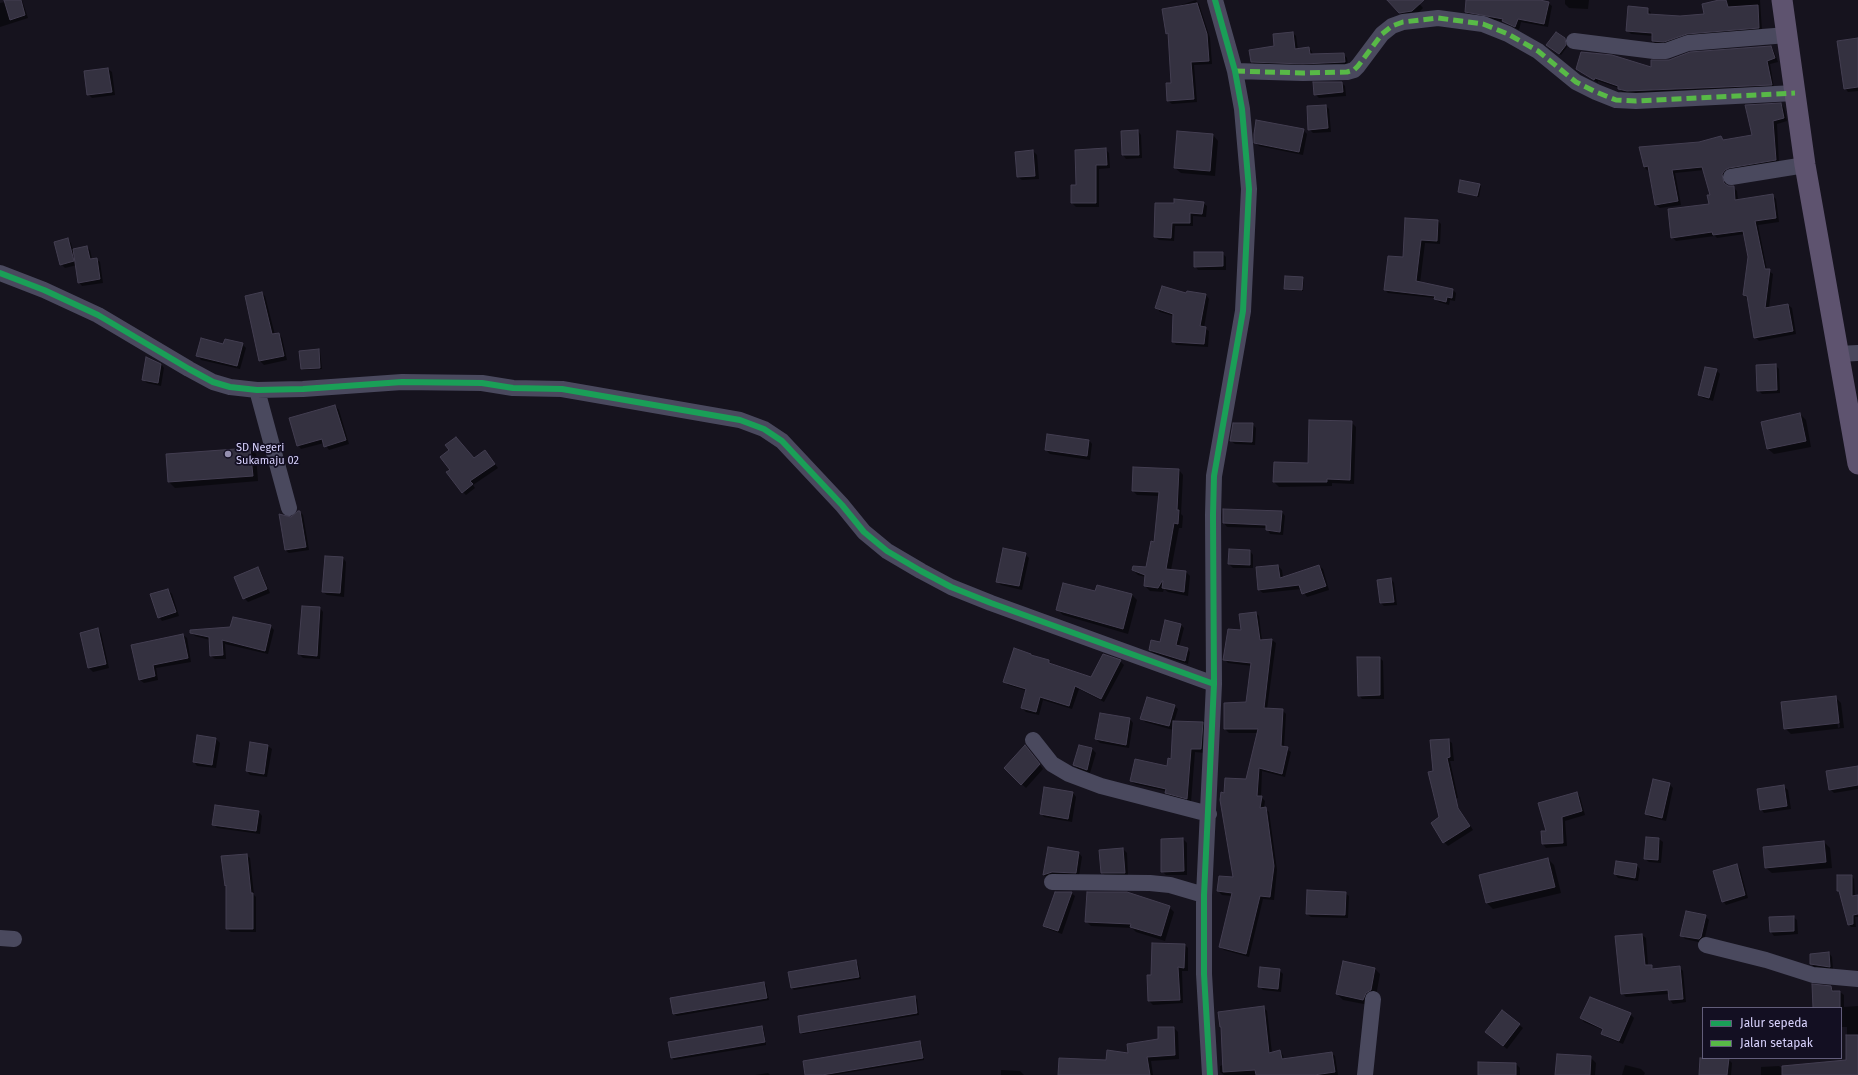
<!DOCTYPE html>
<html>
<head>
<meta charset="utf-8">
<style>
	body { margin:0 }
	#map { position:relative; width:1858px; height:1075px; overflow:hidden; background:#16131e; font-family:"Fira Sans",sans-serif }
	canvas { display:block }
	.legend { position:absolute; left:1702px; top:1007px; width:140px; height:52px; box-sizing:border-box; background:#130f22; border:1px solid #625d7a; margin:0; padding:5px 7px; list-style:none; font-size:12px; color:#d8d2fd }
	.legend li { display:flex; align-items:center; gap:8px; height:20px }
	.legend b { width:20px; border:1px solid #625d7a }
</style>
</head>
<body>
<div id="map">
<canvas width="1858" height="1075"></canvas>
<ul class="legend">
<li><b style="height:5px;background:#1a9f57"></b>Jalur sepeda</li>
<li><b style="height:5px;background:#58b947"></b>Jalan setapak</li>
</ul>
</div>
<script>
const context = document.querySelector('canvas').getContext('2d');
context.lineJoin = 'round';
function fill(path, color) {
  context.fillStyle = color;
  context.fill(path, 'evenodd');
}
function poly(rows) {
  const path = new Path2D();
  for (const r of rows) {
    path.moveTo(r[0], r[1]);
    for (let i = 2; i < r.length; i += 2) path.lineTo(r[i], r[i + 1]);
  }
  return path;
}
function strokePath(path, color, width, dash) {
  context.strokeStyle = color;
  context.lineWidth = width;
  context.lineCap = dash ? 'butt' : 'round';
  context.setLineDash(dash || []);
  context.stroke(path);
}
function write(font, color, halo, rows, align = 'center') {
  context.font = font + ' "Fira Sans",sans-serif';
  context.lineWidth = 3.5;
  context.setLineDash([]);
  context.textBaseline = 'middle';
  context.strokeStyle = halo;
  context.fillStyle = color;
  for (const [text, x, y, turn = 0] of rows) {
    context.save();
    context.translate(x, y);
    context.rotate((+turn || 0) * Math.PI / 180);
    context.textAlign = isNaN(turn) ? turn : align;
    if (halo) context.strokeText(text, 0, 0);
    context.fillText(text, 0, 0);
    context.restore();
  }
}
const shadow = poly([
	[5,0,22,0,28,18,0,27,0,3,5,2],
	[1196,0,1199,4,1210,38,1212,64,1194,65,1197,102,1172,104,1168,101,1172,84,1169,36,1167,33,1163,11],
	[1388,0,1416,0,1423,8,1416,15,1404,16],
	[1467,0,1534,0,1548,3,1552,6,1548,27,1521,22,1519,30,1504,22,1469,15,1466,12],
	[1565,0,1589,0,1588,9,1569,8,1565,4],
	[1724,0,1760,0,1762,31,1668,45,1656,44,1653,41,1653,36,1631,34,1627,30,1648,9,1651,13,1651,15,1680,17,1706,15],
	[1293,33,1296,36,1298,50,1309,48,1312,52,1313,55,1343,54,1347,58,1348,65,1307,67,1255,65,1251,61,1275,47],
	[1565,39,1566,41,1567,47,1561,55,1549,47],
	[1858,39,1858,91,1848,92,1845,88],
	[1771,47,1774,51,1778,62,1770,64,1774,88,1631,94,1622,92,1619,88,1598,81,1598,83,1577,69,1652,69,1669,61],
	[108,69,112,72,115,95,92,98,88,94,85,71],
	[1342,83,1345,86,1346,96,1319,98,1315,94],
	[1781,104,1784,108,1787,121,1777,124,1779,164,1725,178,1727,186,1733,187,1737,191,1738,200,1773,196,1776,199,1779,222,1758,225,1767,270,1773,274,1769,308,1788,305,1792,308,1796,334,1759,341,1755,337,1747,299,1744,295,1749,257,1745,234,1717,238,1715,236,1676,241,1672,237,1710,205,1711,196,1704,170,1675,173,1681,205,1660,208,1656,205,1650,170,1648,171,1644,167,1640,148,1700,143,1721,137,1725,141,1753,135],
	[1326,106,1329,109,1331,132,1313,133,1309,129],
	[1303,130,1307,134,1303,155,1259,146,1255,142],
	[1138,131,1141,135,1142,158,1126,159,1123,155,1122,132],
	[1213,135,1218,141,1215,176,1181,173,1175,168],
	[1105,149,1109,153,1110,168,1099,169,1099,207,1076,207,1072,203,1078,186],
	[1033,151,1037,155,1039,179,1022,180,1018,177],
	[1479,185,1481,186,1479,197,1459,192],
	[1203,203,1207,206,1206,217,1193,216,1193,226,1175,226,1174,241,1159,240,1155,237,1156,204],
	[1438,221,1441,224,1440,244,1425,243,1420,283,1453,290,1456,293,1455,301,1450,300,1449,305,1439,302,1435,298,1388,293,1385,290,1403,258],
	[68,239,71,243,73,250,86,247,90,250,92,259,96,259,100,262,103,283,82,286,79,282,77,265,65,268,61,264],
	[1222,253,1226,257,1226,270,1198,270,1195,266],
	[1302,278,1304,279,1303,291,1287,290,1285,289],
	[261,293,265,296,275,335,279,334,282,338,287,360,264,365,260,361,246,297],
	[1187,295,1206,295,1209,299,1204,328,1209,331,1208,347,1176,345,1173,341,1174,316,1160,312,1157,308],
	[242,344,246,348,240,369,201,360,198,356,224,345],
	[319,350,320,351,322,369,304,370,302,369],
	[161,364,164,368,161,386,147,383,144,380],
	[1775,365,1779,369,1780,393,1762,394,1758,390],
	[1716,370,1720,374,1713,401,1703,398,1699,395],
	[335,406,339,410,349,444,329,450,324,443,301,449,298,445],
	[1800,414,1806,420,1811,447,1774,454,1768,449],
	[1351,422,1356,427,1354,484,1332,483,1332,486,1279,487,1274,482,1309,464],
	[1252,424,1256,428,1255,445,1235,444,1231,441],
	[1089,440,1092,444,1090,460,1050,454,1046,450],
	[250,449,256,454,258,481,175,488,169,482,167,455],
	[485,451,498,468,473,485,475,488,466,495,463,492,474,459],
	[1179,470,1183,475,1181,514,1183,516,1182,528,1179,528,1171,570,1186,572,1190,576,1188,596,1168,592,1164,589,1163,592,1150,591,1145,586,1146,577,1138,575,1133,570,1147,568,1155,543,1159,496,1137,495,1133,491],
	[300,512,303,515,309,550,289,553,285,550],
	[1282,512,1285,516,1283,535,1270,534,1267,528,1227,527,1224,523],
	[1250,551,1253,555,1253,568,1233,568,1229,564],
	[1025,554,1029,558,1022,590,1001,585,997,581],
	[343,558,346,562,344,597,327,595,323,592],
	[1278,566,1282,570,1283,578,1319,566,1323,569,1329,590,1307,597,1301,589,1263,593,1259,590],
	[258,568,261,572,270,593,248,602,244,598],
	[1391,579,1394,583,1397,605,1384,606,1381,603],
	[168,590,172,594,179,616,162,621,159,617],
	[1096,593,1132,595,1137,600,1128,634,1063,615,1058,610],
	[320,608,323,612,320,659,303,658,299,654],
	[1256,613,1259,616,1262,641,1272,640,1276,643,1267,709,1282,710,1286,714,1284,747,1291,752,1285,777,1262,771,1261,797,1265,801,1264,808,1269,812,1277,870,1274,900,1263,899,1249,957,1224,950,1220,947,1232,896,1222,895,1218,891,1234,878,1247,780,1259,733,1229,733,1225,729,1225,704,1247,703,1252,666,1228,663,1224,659],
	[1181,625,1184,628,1179,647,1187,649,1190,652,1188,664,1153,653,1150,650,1160,643],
	[270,626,274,630,268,654,225,644,226,659,215,659,211,656,210,640,195,636,191,632],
	[97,629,101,633,109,668,93,672,89,668,81,633],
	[183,635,187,638,191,662,156,668,158,680,144,683,140,680,132,646],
	[1030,654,1049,661,1053,665,1091,678,1120,661,1124,665,1104,702,1079,689,1072,709,1043,700,1039,715,1026,712,1022,708,1027,691,1008,685,1004,681],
	[1380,658,1383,661,1384,699,1362,699,1359,695],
	[1835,697,1841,703,1844,728,1791,734,1785,728],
	[1835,702,1837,702,1840,727,1838,728],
	[1174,706,1178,709,1174,722,1202,723,1206,727,1205,753,1195,752,1191,802,1170,796,1166,791,1135,784,1131,781,1168,767,1172,760,1173,730,1145,722,1142,718],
	[1130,719,1133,723,1129,748,1100,743,1096,739],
	[198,736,216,739,220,743,216,768,197,766,194,762],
	[1448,740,1452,743,1454,761,1450,761,1458,798,1453,799,1473,830,1448,846,1444,842,1434,771],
	[268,746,272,749,267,777,250,775,247,771],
	[1079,746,1092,749,1096,753,1090,773,1078,769,1074,765],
	[1029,750,1043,769,1026,788,1005,768],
	[1858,767,1858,789,1834,793,1830,789],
	[1669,784,1673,788,1666,821,1650,817,1646,813],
	[1784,787,1788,790,1791,809,1764,813,1761,809],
	[1073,793,1076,797,1072,822,1044,817,1041,813],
	[1576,793,1580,797,1585,815,1565,821,1567,846,1546,848,1543,844,1548,832],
	[259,812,262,816,260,834,217,828,213,824],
	[1183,839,1187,843,1187,875,1166,875,1162,871],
	[1659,839,1663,842,1661,863,1649,862,1645,859],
	[1824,842,1830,848,1832,868,1772,873,1766,868],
	[1049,848,1079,853,1082,857,1079,876,1048,878,1044,875],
	[1123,849,1127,853,1128,877,1106,876,1102,873,1100,851],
	[246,855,250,858,254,895,256,897,256,932,231,932,227,929,227,887,226,885],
	[1548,859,1554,865,1561,893,1493,909,1487,903,1480,875],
	[1636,865,1640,869,1638,881,1618,878,1615,874],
	[1736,865,1740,869,1748,898,1726,905,1723,901],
	[1852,876,1854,879,1855,897,1858,896,1858,917,1855,917,1856,927,1851,927,1849,924,1841,893,1838,891],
	[1071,893,1075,896,1062,934,1048,929,1044,925],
	[1345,893,1349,896,1348,918,1311,917,1307,914],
	[1169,907,1174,912,1165,941,1136,932,1132,928,1091,926,1086,921],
	[1705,916,1709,920,1704,941,1703,943,1685,939,1682,935],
	[1793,917,1797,920,1798,934,1774,936,1771,932],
	[1642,935,1646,938,1648,966,1651,966,1655,970,1679,967,1683,971,1686,1002,1673,1004,1670,1000,1669,994,1626,997,1622,993],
	[1185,945,1188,948,1188,971,1182,971,1183,1003,1153,1005,1149,1001,1152,976],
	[1829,953,1832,957,1833,970,1815,968,1811,964],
	[856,962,858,964,861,979,794,990,792,988,789,973],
	[1375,969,1380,974,1376,996,1369,1005,1343,1000,1337,994],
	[1279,970,1283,974,1281,992,1263,990,1259,986],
	[764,983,766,985,769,1000,677,1016,674,1014],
	[1831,987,1835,992,1840,992,1844,995,1844,1007,1858,1006,1858,1075,1761,1075,1761,1067,1779,1066,1783,1069,1847,1060,1847,1027,1841,1027,1841,1008,1814,1008],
	[914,997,917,999,919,1015,803,1034,801,1032],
	[1263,1007,1267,1011,1272,1053,1280,1052,1283,1055,1284,1060,1331,1053,1335,1056,1338,1075,1224,1075,1220,1072,1220,1066,1245,1056],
	[1502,1011,1523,1028,1507,1049,1490,1035],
	[1630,1014,1634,1018,1623,1044,1606,1037,1602,1033,1603,1030,1584,1022,1581,1018],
	[761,1027,764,1029,766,1045,674,1060,672,1058,669,1043],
	[1174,1028,1178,1032,1179,1059,1151,1061,1153,1075,1059,1075,1130,1054,1159,1040],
	[919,1042,922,1045,924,1060,834,1075,806,1075],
	[1590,1057,1596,1063,1595,1075,1556,1075],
	[1701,1057,1728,1059,1732,1063,1731,1075,1700,1075],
	[1479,1063,1516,1064,1520,1068,1520,1075,1479,1075],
	[1625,1065,1641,1069,1645,1073,1644,1075,1622,1075],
	[1001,1070,1020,1071,1024,1075,1001,1075],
	[768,1073,770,1075,755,1075]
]);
const building = poly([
	[4,0,21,0,25,15,10,20,4,0],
	[1387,0,1424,0,1412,11,1399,13,1387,0],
	[1466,0,1540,0,1549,2,1544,24,1518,19,1515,27,1502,21,1503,19,1465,12,1466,0],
	[1719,0,1726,0,1728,7,1758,5,1759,28,1687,34,1664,42,1652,41,1652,33,1626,31,1628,6,1648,8,1648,14,1680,16,1704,14,1702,4,1719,0],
	[1197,3,1207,34,1209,61,1191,62,1194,99,1167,101,1166,83,1171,83,1168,33,1166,34,1162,9,1197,3],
	[1293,32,1295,49,1309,47,1310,54,1344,53,1345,62,1303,64,1251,62,1249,50,1274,46,1273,34,1293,32],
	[1556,32,1565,38,1566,45,1559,54,1546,45,1556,32],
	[1858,38,1858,87,1844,89,1837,41,1858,38],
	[1771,46,1775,58,1767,61,1772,85,1627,91,1618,89,1618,86,1595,78,1594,80,1576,69,1581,52,1612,55,1651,67,1651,60,1669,60,1690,52,1771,46],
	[108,68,112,92,87,95,84,71,108,68],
	[1313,82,1342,82,1343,92,1314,95,1313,82],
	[1781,103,1784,118,1773,121,1776,160,1729,168,1725,170,1722,174,1724,183,1728,186,1734,186,1735,200,1773,194,1776,218,1755,221,1765,269,1770,269,1765,308,1788,304,1793,331,1754,338,1747,296,1743,295,1748,257,1743,231,1713,235,1712,232,1671,238,1668,209,1709,204,1707,195,1710,195,1702,167,1672,170,1678,201,1655,205,1648,166,1644,167,1639,147,1699,142,1721,136,1723,140,1752,135,1745,105,1781,103],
	[1326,105,1328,128,1308,130,1307,106,1326,105],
	[1256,120,1304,129,1299,152,1254,143,1254,134,1256,120],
	[1138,130,1139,155,1122,155,1121,131,1138,130],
	[1177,131,1213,134,1210,171,1174,168,1177,131],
	[1106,148,1107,165,1096,165,1096,203,1071,203,1071,185,1076,185,1075,150,1106,148],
	[1033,150,1035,176,1017,177,1015,152,1033,150],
	[1460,180,1480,184,1477,196,1458,192,1460,180],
	[1174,199,1204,202,1202,214,1190,213,1190,223,1172,223,1171,238,1154,237,1155,203,1174,203,1174,199],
	[1405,218,1438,220,1437,241,1421,240,1416,281,1453,289,1452,298,1447,297,1446,302,1434,299,1435,296,1384,290,1388,256,1403,257,1405,218],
	[68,238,74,261,60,265,54,242,68,238],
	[87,246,90,259,97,258,100,279,78,283,73,249,87,246],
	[1194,252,1223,252,1223,266,1194,267,1194,252],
	[1285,276,1303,277,1302,290,1284,289,1285,276],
	[1162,286,1186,293,1187,291,1206,294,1200,326,1206,327,1204,344,1172,342,1173,314,1155,308,1162,286],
	[262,292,272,334,279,333,284,356,259,361,245,296,262,292],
	[201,338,223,344,225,339,243,343,237,366,196,356,201,338],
	[319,349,320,368,301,369,299,351,319,349],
	[146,357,161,364,158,383,142,380,146,357],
	[1776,364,1777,390,1757,391,1756,365,1776,364],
	[1705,367,1717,369,1709,398,1698,395,1705,367],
	[335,405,346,440,324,447,322,439,297,446,289,418,335,405],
	[1800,413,1806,441,1767,449,1761,422,1800,413],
	[1309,420,1352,421,1350,480,1327,479,1327,482,1273,482,1274,462,1308,463,1309,420],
	[1233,423,1253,423,1252,442,1230,441,1233,423],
	[1047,434,1089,440,1087,456,1045,450,1047,434],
	[456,437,474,458,485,450,495,464,470,481,473,484,462,493,446,472,450,470,440,457,449,450,445,445,456,437],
	[250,448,253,476,168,482,166,454,250,448],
	[1133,467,1179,469,1177,510,1179,510,1178,524,1174,523,1166,569,1186,571,1184,592,1162,588,1163,581,1162,581,1158,588,1144,586,1145,575,1132,570,1133,566,1146,567,1151,541,1154,542,1159,492,1132,491,1133,467],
	[1223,509,1282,511,1280,532,1266,530,1266,525,1223,523,1223,509],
	[298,511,300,511,306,547,285,550,279,514,291,517,298,511],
	[1003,548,1026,553,1019,586,996,582,1003,548],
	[1229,549,1250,550,1250,565,1228,564,1229,549],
	[325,556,343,557,340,593,322,592,325,556],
	[1278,565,1280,578,1319,565,1326,586,1302,594,1299,585,1258,590,1256,567,1278,565],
	[258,567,267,589,243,599,234,577,258,567],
	[1391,578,1394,602,1380,603,1377,580,1391,578],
	[1063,583,1095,591,1097,585,1132,594,1123,629,1056,610,1063,583],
	[168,589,176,612,158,618,150,594,168,589],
	[302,606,320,607,317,656,298,654,302,606],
	[1256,612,1260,640,1272,639,1264,708,1283,709,1281,746,1288,747,1282,774,1259,768,1257,796,1262,796,1260,808,1266,807,1274,866,1270,897,1260,896,1246,954,1219,947,1232,893,1217,891,1219,876,1233,877,1220,800,1221,792,1224,793,1225,778,1246,779,1258,729,1224,729,1224,703,1246,702,1251,663,1223,660,1228,629,1241,630,1239,614,1256,612],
	[233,617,271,625,265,651,222,640,223,655,210,656,209,637,190,633,190,630,230,627,233,617],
	[1165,620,1181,624,1176,645,1188,648,1185,661,1149,650,1151,640,1160,642,1165,620],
	[98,628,106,664,88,668,80,633,98,628],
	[183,634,188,658,153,665,155,676,139,680,131,645,183,634],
	[1014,648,1031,654,1031,655,1049,660,1049,663,1091,677,1103,654,1121,660,1101,699,1075,686,1069,706,1040,697,1036,712,1021,708,1026,689,1003,682,1014,648],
	[1357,657,1380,657,1380,695,1358,696,1357,657],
	[1836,696,1839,723,1784,729,1781,702,1836,696],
	[1147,697,1175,705,1169,726,1140,719,1147,697],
	[1100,713,1130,718,1126,745,1095,739,1100,713],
	[1173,721,1203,722,1201,749,1191,749,1187,799,1165,793,1166,789,1130,781,1135,759,1167,766,1168,758,1171,759,1173,721],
	[197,735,216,738,212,765,193,762,197,735],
	[1449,739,1450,757,1447,758,1458,808,1470,826,1443,843,1431,823,1439,817,1428,772,1433,771,1430,740,1449,739],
	[250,742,268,745,264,774,246,771,250,742],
	[1025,745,1040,764,1021,785,1004,768,1025,745],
	[1079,745,1092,748,1087,770,1073,765,1079,745],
	[1858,766,1858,785,1829,790,1826,771,1858,766],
	[1653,779,1670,783,1662,818,1645,814,1653,779],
	[1784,785,1787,806,1760,810,1757,789,1784,785],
	[1044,787,1073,792,1068,819,1040,814,1044,787],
	[1577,792,1582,811,1562,817,1563,843,1542,844,1541,831,1546,831,1538,803,1577,792],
	[215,805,259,811,256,831,212,825,215,805],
	[1646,837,1659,838,1658,860,1644,859,1646,837],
	[1183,838,1184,871,1161,872,1161,839,1183,838],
	[1824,841,1826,862,1765,868,1763,847,1824,841],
	[1048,847,1079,852,1076,873,1052,872,1043,875,1048,847],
	[1123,848,1125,873,1101,873,1099,850,1123,848],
	[247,854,251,893,253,893,253,929,226,929,226,885,225,886,221,856,247,854],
	[1548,858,1555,887,1486,903,1479,875,1548,858],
	[1616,861,1637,864,1635,878,1614,874,1616,861],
	[1737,864,1745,895,1722,902,1713,871,1737,864],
	[1837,875,1852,875,1852,896,1858,895,1858,914,1853,915,1853,924,1848,925,1839,891,1837,891,1837,875],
	[1307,890,1346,892,1345,915,1306,914,1307,890],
	[1055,892,1072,892,1058,931,1043,926,1055,892],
	[1087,892,1127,892,1170,906,1161,936,1130,927,1131,924,1085,922,1087,892],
	[1686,911,1706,915,1701,937,1699,939,1680,936,1686,911],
	[1794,916,1794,931,1770,932,1769,917,1794,916],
	[1642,934,1645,965,1652,965,1652,969,1680,966,1683,999,1669,1000,1668,990,1621,994,1615,936,1642,934],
	[1152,943,1185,944,1184,968,1178,967,1180,1000,1148,1001,1147,975,1151,975,1152,943],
	[1829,952,1830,967,1810,964,1810,954,1829,952],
	[856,960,859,977,791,988,788,972,856,960],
	[1343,961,1375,968,1371,990,1366,993,1363,1000,1336,994,1343,961],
	[1260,967,1280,969,1278,989,1258,987,1260,967],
	[764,982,767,998,673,1014,670,998,764,982],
	[1812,984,1831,986,1832,991,1840,991,1840,1008,1813,1008,1812,984],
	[915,996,917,1013,800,1033,798,1016,915,996],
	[1590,997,1631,1013,1619,1041,1601,1034,1603,1029,1580,1018,1590,997],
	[1264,1006,1269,1053,1280,1050,1282,1059,1332,1052,1335,1072,1314,1075,1256,1075,1255,1070,1223,1072,1221,1027,1220,1027,1218,1012,1264,1006],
	[1502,1010,1520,1024,1503,1046,1485,1032,1502,1010],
	[762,1026,765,1042,671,1058,668,1042,762,1026],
	[1158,1027,1174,1027,1175,1055,1147,1057,1150,1075,1058,1075,1059,1058,1106,1060,1107,1050,1128,1053,1127,1044,1158,1039,1158,1027],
	[1846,1035,1858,1035,1858,1075,1782,1075,1782,1066,1846,1060,1846,1035],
	[920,1041,923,1058,822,1075,805,1075,803,1061,920,1041],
	[1557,1054,1591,1056,1590,1075,1555,1075,1557,1054],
	[1700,1058,1729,1058,1727,1075,1699,1075,1700,1058],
	[1478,1062,1516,1063,1516,1075,1478,1075,1478,1062]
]);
const minor = poly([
	[1574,41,1654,51,1666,51,1688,43,1787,35],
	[1235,71,1303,73,1347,72,1354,70,1358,66,1382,34,1392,26,1403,22,1438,18,1483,24,1508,34,1538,51,1576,82,1596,92,1616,100,1636,101,1795,93],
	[1731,177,1805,165],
	[0,273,44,290,98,315,189,369,213,382,230,387,257,390,303,389,402,382,482,383,513,388,562,389,740,420,764,429,782,441,842,505,864,532,887,551,921,571,951,587,991,603,1214,684],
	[1838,354,1858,353],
	[257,390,289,508],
	[1033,740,1052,764,1069,774,1101,786,1209,814],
	[1052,882,1150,883,1170,885,1204,895],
	[0,938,14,939],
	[1706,945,1766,960,1813,975,1858,979],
	[1210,1075,1204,974,1204,895,1214,684,1213,515,1214,476,1243,311,1249,189,1242,109,1235,71,1215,0],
	[1365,1075,1373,999]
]);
const major = poly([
	[1782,0,1805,165,1858,464]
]);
const quiet = poly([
	[1235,71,1303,73,1347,72,1354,70,1358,66,1382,34,1392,26,1403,22,1438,18,1483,24,1508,34,1538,51,1576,82,1596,92,1616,100,1636,101,1795,93]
]);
const cycleway = poly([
	[0,273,44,290,98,315,189,369,213,382,230,387,257,390,303,389,402,382,482,383,513,388,562,389,740,420,764,429,782,441,842,505,864,532,887,551,921,571,951,587,991,603,1214,684],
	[1210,1075,1204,974,1204,895,1214,684,1213,515,1214,476,1243,311,1249,189,1242,109,1235,71,1215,0]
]);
const markers = [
	[228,454,4,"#948faf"]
];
const poiNames = [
	["SD Negeri",236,448],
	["Sukamaju 02",236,461]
];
fill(shadow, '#0007');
fill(building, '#343140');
strokePath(building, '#433e51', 1);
strokePath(minor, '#4a495e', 16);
strokePath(major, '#5e536f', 21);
strokePath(quiet, '#58b947', 5, [10, 5]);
strokePath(cycleway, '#1a9f57', 6);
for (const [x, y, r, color] of markers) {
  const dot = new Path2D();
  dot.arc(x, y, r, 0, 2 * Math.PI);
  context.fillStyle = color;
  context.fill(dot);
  strokePath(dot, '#130f22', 1.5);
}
write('11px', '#d8d2fd', '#130f22', poiNames, 'left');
</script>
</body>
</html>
